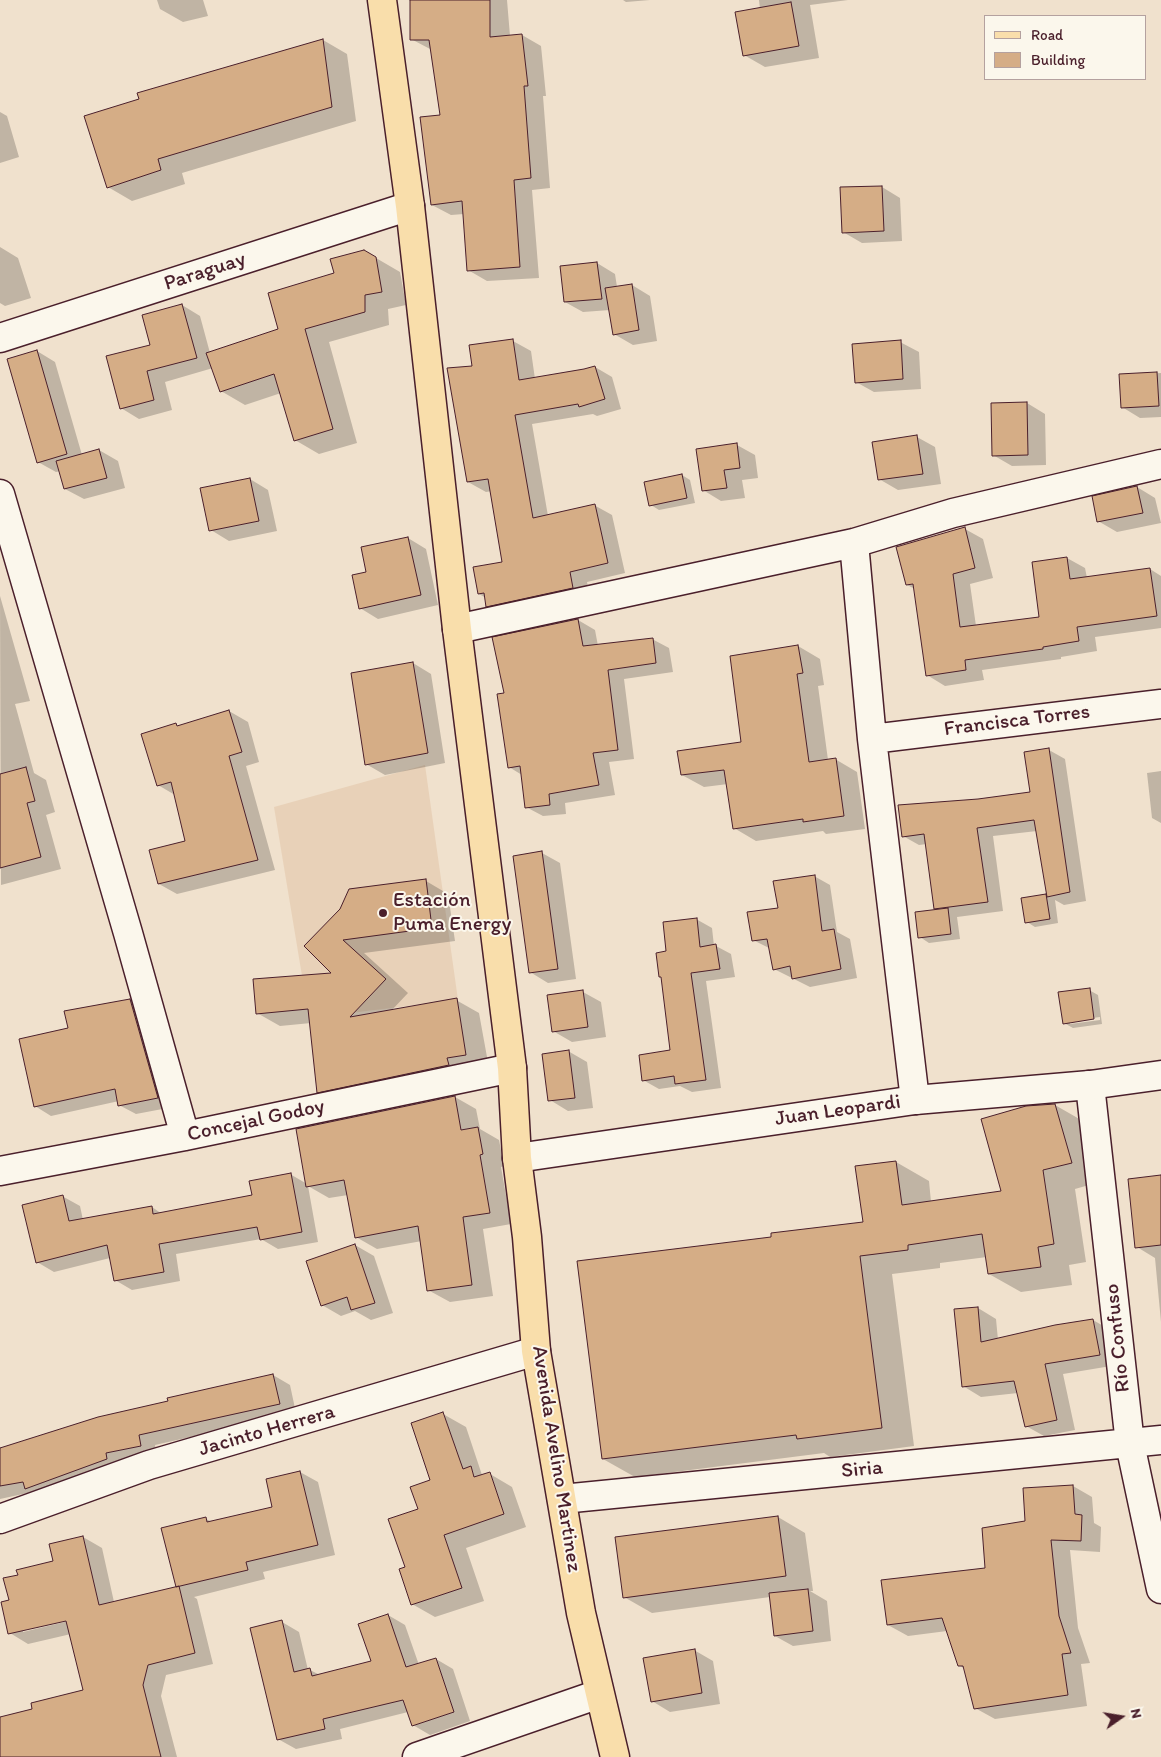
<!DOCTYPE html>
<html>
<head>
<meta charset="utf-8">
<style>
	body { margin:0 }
	#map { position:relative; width:1161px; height:1757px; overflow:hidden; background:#f0e1cd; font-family:Itim,sans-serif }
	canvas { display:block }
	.legend { position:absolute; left:984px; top:15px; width:162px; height:65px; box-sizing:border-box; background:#fbf7ec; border:1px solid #b4a19f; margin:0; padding:6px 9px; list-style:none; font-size:15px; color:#4a1f2b }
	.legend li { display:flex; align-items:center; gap:10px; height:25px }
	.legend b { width:25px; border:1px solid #b4a19f }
	.north { position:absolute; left:1096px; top:1692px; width:50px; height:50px; -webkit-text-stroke:4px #fbf7ec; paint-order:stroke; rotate:77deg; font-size:14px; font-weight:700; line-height:20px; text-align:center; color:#4a1f2b }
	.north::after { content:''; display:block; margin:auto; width:18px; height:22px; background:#4a1f2b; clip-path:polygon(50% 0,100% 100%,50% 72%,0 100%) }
</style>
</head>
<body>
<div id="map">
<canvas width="1161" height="1757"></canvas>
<ul class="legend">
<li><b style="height:6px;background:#f9deab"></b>Road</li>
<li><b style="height:14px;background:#d5ad86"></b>Building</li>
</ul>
<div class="north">N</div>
</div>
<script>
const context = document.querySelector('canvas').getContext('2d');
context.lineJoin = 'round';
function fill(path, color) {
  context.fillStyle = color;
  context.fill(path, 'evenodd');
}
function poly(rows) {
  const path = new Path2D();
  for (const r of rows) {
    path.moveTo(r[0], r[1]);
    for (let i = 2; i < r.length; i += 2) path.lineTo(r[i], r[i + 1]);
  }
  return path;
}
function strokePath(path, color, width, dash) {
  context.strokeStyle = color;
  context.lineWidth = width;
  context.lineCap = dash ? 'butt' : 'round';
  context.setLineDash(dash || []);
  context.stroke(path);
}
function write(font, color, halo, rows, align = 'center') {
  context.font = font + ' Itim,sans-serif';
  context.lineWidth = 4;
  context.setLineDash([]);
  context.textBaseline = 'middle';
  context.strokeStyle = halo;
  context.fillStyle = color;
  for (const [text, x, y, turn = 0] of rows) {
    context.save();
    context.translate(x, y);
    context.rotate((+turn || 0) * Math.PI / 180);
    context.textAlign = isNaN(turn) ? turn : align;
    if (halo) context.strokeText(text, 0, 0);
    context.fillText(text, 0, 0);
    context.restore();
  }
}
const built = poly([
	[425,765,458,1000,309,1018,274,807]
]);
const shadow = poly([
	[157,0,203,0,208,16,183,22,160,9],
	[457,0,507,0,510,36,522,35,541,46,546,96,543,96,550,188,532,190,539,278,487,281,468,270,464,214,451,215,432,205,441,116,432,50,411,39],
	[623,0,650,0,626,2],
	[759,0,848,0,810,5,819,58,765,67,744,55,760,9],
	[323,40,347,54,356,121,182,173,185,184,132,201,108,187],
	[0,112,7,116,19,157,0,163],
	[882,187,900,198,902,241,862,243,843,232],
	[0,247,18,258,31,298,5,306,0,303],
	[364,251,400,272,406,305,388,309,389,325,329,342,357,443,319,454,295,440,281,393,245,405,221,391,213,368,165,382,172,410,139,419,121,408,152,346,182,305,200,316,210,353,280,330,336,274],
	[597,263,615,274,617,287,632,285,650,296,657,341,633,345,614,334,610,310,583,312,565,302],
	[513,341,531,351,535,379,595,367,612,377,621,409,597,416,593,414,532,424,548,516,594,505,612,515,625,573,587,582,590,598,505,616,487,606,486,598,479,594,504,563,492,491,486,492,468,482,473,367],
	[900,342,919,352,921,389,874,392,856,382],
	[37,351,55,362,82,455,99,450,118,461,125,488,84,499,65,489,61,471,56,472,38,462],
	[1161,373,1161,417,1140,418,1122,407,1120,375],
	[1027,403,1045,414,1046,465,1012,466,993,455],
	[917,437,935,447,941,484,898,490,879,479],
	[737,445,755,455,758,478,742,480,745,498,721,501,703,490],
	[682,475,690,480,695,503,659,510,651,505],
	[250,479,268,490,277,531,229,541,211,530],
	[1137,487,1155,498,1161,523,1117,532,1098,521],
	[965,529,983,539,993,578,970,584,976,626,1040,618,1067,558,1085,568,1087,578,1150,569,1161,576,1161,628,1095,637,1097,651,1061,657,1061,659,982,670,984,680,945,686,927,675,915,589,907,585],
	[408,538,426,549,438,605,378,619,360,608,368,572],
	[0,596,30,701,15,704,34,773,46,780,55,812,46,815,61,869,1,885],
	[578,620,595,630,598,646,652,639,669,648,673,672,624,679,634,759,609,762,615,795,565,803,566,814,543,816,526,807,522,775,509,767,505,694,494,638],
	[798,646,820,659,824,685,818,686,828,760,835,759,857,772,865,829,826,834,823,831,756,841,734,828,728,784,704,787,682,775,743,743],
	[413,663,431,674,445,763,385,775,366,764],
	[229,711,248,722,259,762,246,766,275,870,177,894,159,884,186,842,175,795,158,785,176,725,179,727],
	[1049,750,1065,759,1086,901,1064,905,1055,900,1058,923,1035,927,1027,922,1046,895,1048,896,1037,831,993,836,1003,911,957,917,960,939,929,943,920,937,938,910,935,909,927,844,919,845,903,836,978,800,1031,793],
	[1161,771,1161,823,1152,818,1147,773],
	[542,853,560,863,576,979,548,983,530,972],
	[814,876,830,885,837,932,850,939,857,978,810,987,774,969,771,949,753,940,780,909],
	[426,881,448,894,455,941,364,953,408,993,391,1011,456,1000,479,1013,489,1068,341,1105,318,1092,311,1023,280,1026,257,1013,334,974,305,946],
	[696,919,712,928,714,946,716,946,731,954,735,977,706,981,721,1088,692,1092,680,1086,659,1089,643,1080,672,1051,662,978,668,952],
	[1089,990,1098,995,1102,1024,1073,1028,1064,1023],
	[1100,1017,1100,1020,1070,1024,1070,1021],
	[583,992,601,1002,606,1037,572,1042,553,1031],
	[130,1000,146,1010,173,1107,136,1114,119,1105,119,1101,51,1116,35,1106,70,1029],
	[568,1051,587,1062,593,1108,568,1111,550,1100],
	[455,1097,476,1109,480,1129,499,1140,504,1166,501,1167,511,1224,483,1229,493,1296,450,1302,428,1290,422,1241,377,1249,356,1237,348,1195,329,1198,308,1186,318,1242,278,1249,261,1239,176,1254,180,1281,132,1290,115,1280,110,1258,54,1272,37,1262,62,1196,80,1206,83,1220,152,1207,162,1214,253,1196,290,1174,307,1184],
	[1055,1105,1088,1124,1103,1181,1075,1189,1086,1262,1069,1265,1072,1285,1021,1292,989,1274,987,1257,940,1263,940,1268,892,1274,914,1446,830,1457,824,1453,635,1477,603,1459,773,1238,864,1223,857,1168,896,1162,929,1181,931,1202,1003,1192],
	[1161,1177,1161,1322,1155,1258,1137,1247],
	[355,1245,374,1256,393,1313,371,1320,355,1311,341,1316,322,1305],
	[978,1308,996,1319,998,1340,1093,1320,1112,1331,1117,1365,1063,1374,1075,1430,1044,1436,1026,1426,1018,1393,981,1397,963,1386],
	[273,1375,290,1385,296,1413,155,1445,157,1455,42,1498,32,1492,0,1499,0,1447,2,1448],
	[443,1414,466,1427,482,1475,490,1474,512,1487,526,1527,466,1548,484,1601,435,1617,412,1604,406,1568,419,1510,432,1481],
	[300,1472,318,1482,335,1555,263,1572,265,1579,194,1597,197,1599,213,1664,166,1675,161,1696,177,1757,0,1757,0,1718,34,1710,85,1691,71,1634,28,1644,10,1633,10,1601,19,1576,54,1562,83,1537,102,1548,114,1602,178,1588,206,1519,212,1522,274,1508],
	[72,1618,73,1620,23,1632,23,1629],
	[1073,1486,1092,1497,1094,1523,1101,1527,1100,1552,1070,1550,1078,1628,1090,1663,1081,1664,1087,1706,995,1719,975,1708,965,1669,959,1665,947,1631,908,1636,888,1625,986,1569,1026,1522],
	[778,1517,805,1533,813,1591,810,1591,827,1601,831,1641,793,1646,775,1636,770,1597,652,1613,624,1597],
	[388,1615,405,1625,419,1665,436,1659,453,1669,470,1721,430,1735,413,1725,408,1712,340,1729,342,1739,296,1749,278,1739,282,1622,299,1632,308,1670,310,1670,320,1675,373,1662],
	[694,1650,713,1661,720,1704,670,1712,652,1701]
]);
const building = poly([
	[410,0,490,0,490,37,522,34,528,86,524,86,531,178,514,180,520,267,467,271,462,201,431,205,420,117,440,115,429,40,410,40,410,0],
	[791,2,799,46,743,56,735,12,791,2],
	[323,39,332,107,158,159,161,170,107,188,84,116,139,99,137,93,323,39],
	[882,186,884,231,842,233,840,187,882,186],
	[364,250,376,257,382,292,365,295,365,312,305,329,333,429,294,441,274,374,220,392,206,353,278,329,268,293,334,273,330,259,364,250],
	[597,262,602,299,564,302,560,266,597,262],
	[632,284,639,330,613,335,605,288,632,284],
	[182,304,197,358,147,371,154,400,120,409,106,356,150,345,142,315,182,304],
	[513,339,519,380,584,369,595,366,605,399,579,407,578,404,515,415,533,518,595,504,608,563,570,572,573,588,486,607,484,593,478,594,473,567,502,562,488,479,467,482,447,368,472,366,469,345,513,339],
	[901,340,903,379,855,383,852,344,901,340],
	[37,350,67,454,37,463,7,359,37,350],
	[1157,372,1159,406,1121,408,1119,374,1157,372],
	[1027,402,1028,455,992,456,991,403,1027,402],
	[917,435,923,474,878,480,872,442,917,435],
	[737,443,740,468,724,470,727,488,702,491,696,449,737,443],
	[99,449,107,478,64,489,56,461,99,449],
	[682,474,687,498,649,506,644,482,682,474],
	[250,478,259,521,209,531,200,488,250,478],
	[1137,486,1143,513,1097,522,1092,496,1137,486],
	[965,527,975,568,953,574,960,627,1039,617,1032,562,1067,557,1070,579,1150,568,1157,616,1077,627,1079,641,1043,647,1043,649,965,660,966,670,926,676,913,584,906,585,896,547,965,527],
	[408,537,421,595,359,609,352,575,366,572,361,547,408,537],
	[578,619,583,646,653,638,656,663,608,670,618,750,593,753,599,785,549,794,550,805,525,808,520,766,508,768,497,694,504,693,492,637,578,619],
	[798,645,803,673,797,674,809,762,836,758,844,816,803,822,803,819,733,829,724,770,681,775,677,751,741,742,730,656,798,645],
	[413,662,428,753,365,765,351,673,413,662],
	[229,710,242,752,229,756,258,860,158,884,149,850,185,841,171,782,157,786,141,734,176,723,177,726,229,710],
	[1049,748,1070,892,1047,897,1034,820,977,828,988,902,934,909,924,834,902,837,898,805,978,799,1030,792,1024,752,1049,748],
	[26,767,35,801,27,803,41,857,0,868,0,774,26,767],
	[542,851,558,969,529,973,513,856,542,851],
	[815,875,822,931,834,929,841,969,792,979,790,966,773,970,767,939,752,941,747,912,778,908,773,881,815,875],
	[426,879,432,928,343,940,386,979,350,1017,457,998,466,1055,447,1058,449,1065,317,1093,308,1009,256,1014,253,979,331,973,304,946,340,909,349,889,426,879],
	[1046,894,1050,919,1025,923,1021,898,1046,894],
	[948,908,951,934,918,938,915,912,948,908],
	[697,918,700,947,716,944,720,969,691,973,706,1080,675,1084,674,1076,642,1081,639,1055,670,1050,661,977,659,977,656,953,666,951,663,922,697,918],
	[1090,988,1094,1019,1063,1024,1058,992,1090,988],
	[583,990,588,1027,552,1032,547,995,583,990],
	[130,999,158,1098,118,1106,115,1089,34,1107,19,1039,68,1028,64,1011,130,999],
	[569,1050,575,1098,548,1101,542,1054,569,1050],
	[455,1096,461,1130,478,1127,483,1154,480,1155,490,1213,463,1217,472,1285,427,1291,418,1226,355,1238,344,1180,306,1187,296,1129,455,1096],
	[1055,1104,1072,1163,1043,1170,1054,1244,1038,1247,1041,1267,988,1274,982,1234,908,1245,908,1250,860,1256,882,1428,797,1439,796,1435,602,1459,577,1261,771,1237,771,1233,863,1222,855,1166,896,1161,902,1205,1001,1191,981,1119,1026,1106,1055,1104],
	[291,1173,302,1232,260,1240,257,1227,159,1244,164,1272,114,1281,107,1245,36,1263,22,1205,63,1195,69,1221,152,1206,153,1214,252,1195,249,1181,291,1173],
	[1161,1175,1161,1245,1135,1248,1128,1179,1161,1175],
	[355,1244,375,1303,351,1310,347,1297,321,1306,306,1261,355,1244],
	[978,1307,981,1342,1055,1325,1093,1319,1100,1355,1045,1364,1057,1420,1025,1427,1014,1381,962,1387,954,1309,978,1307],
	[273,1374,280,1404,139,1435,141,1446,106,1453,107,1459,25,1489,23,1482,0,1486,0,1448,98,1417,168,1401,167,1398,273,1374],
	[443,1412,463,1469,471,1466,474,1477,490,1472,504,1514,444,1535,462,1588,411,1605,399,1569,405,1567,388,1519,418,1509,410,1487,430,1480,411,1423,443,1412],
	[300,1471,318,1545,246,1562,248,1570,176,1587,161,1528,206,1517,207,1522,272,1507,266,1479,300,1471],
	[1073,1485,1075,1514,1082,1515,1081,1541,1051,1540,1059,1616,1071,1653,1062,1654,1068,1695,974,1709,963,1666,958,1666,942,1618,887,1625,881,1580,985,1568,982,1528,1025,1521,1023,1488,1073,1485],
	[778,1516,786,1576,623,1598,615,1537,778,1516],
	[83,1536,99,1605,179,1586,195,1653,148,1665,143,1685,161,1757,0,1757,0,1717,32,1709,31,1703,83,1690,66,1621,8,1634,1,1602,9,1600,3,1578,18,1575,16,1570,53,1561,49,1544,83,1536],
	[808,1589,813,1631,774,1636,769,1593,808,1589],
	[388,1614,406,1667,436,1658,454,1712,412,1726,403,1700,323,1719,325,1729,277,1740,250,1628,282,1620,294,1672,310,1668,312,1676,371,1661,358,1624,388,1614],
	[695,1649,702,1693,651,1702,643,1658,695,1649]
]);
const minor = poly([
	[0,338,410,206],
	[0,494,128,933,185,1136],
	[854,543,872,739,915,1100],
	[457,629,854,543,953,513,1161,464],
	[872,739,1161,704],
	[1090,1085,1130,1444,1161,1589],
	[0,1171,185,1136,512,1068],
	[562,1499,1161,1440],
	[0,1519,149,1465,536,1351]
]);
const tertiary = poly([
	[417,1757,599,1694]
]);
const secondary = poly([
	[517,1158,915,1100,1090,1085,1161,1075]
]);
const primary = poly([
	[382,0,410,206,457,629,512,1068,517,1158,527,1237,536,1351,581,1613,615,1757]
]);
const markers = [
	[383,913,5,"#4a1f2b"]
];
const streetNames = [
	["Paraguay",205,272,-18],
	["Francisca Torres",1017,721,-7],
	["Juan Leopardi",838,1111,-8],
	["Concejal Godoy",256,1121,-12],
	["Río Confuso",1118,1338,-96],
	["Jacinto Herrera",267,1431,-16],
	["Avenida Avelino Martinez",556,1459,81],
	["Siria",862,1470,-5]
];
const poiNames = [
	["Estación",393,901],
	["Puma Energy",393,925]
];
fill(built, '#e8d1b8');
fill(shadow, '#0003');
fill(building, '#d5ad86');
strokePath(building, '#4a1f2b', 1);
strokePath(minor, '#4a1f2b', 31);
strokePath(tertiary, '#4a1f2b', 31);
strokePath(secondary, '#4a1f2b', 31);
strokePath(primary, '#4a1f2b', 31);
strokePath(minor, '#fbf7ec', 28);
strokePath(tertiary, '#fbf7ec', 28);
strokePath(secondary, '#fbf7ec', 28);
strokePath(primary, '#f9deab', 28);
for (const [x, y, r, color] of markers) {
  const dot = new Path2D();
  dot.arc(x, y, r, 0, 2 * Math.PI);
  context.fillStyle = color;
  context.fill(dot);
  strokePath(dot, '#fbf7ec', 2);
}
write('21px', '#4a1f2b', '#fbf7ec', streetNames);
write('21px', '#4a1f2b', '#fbf7ec', poiNames, 'left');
</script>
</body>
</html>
